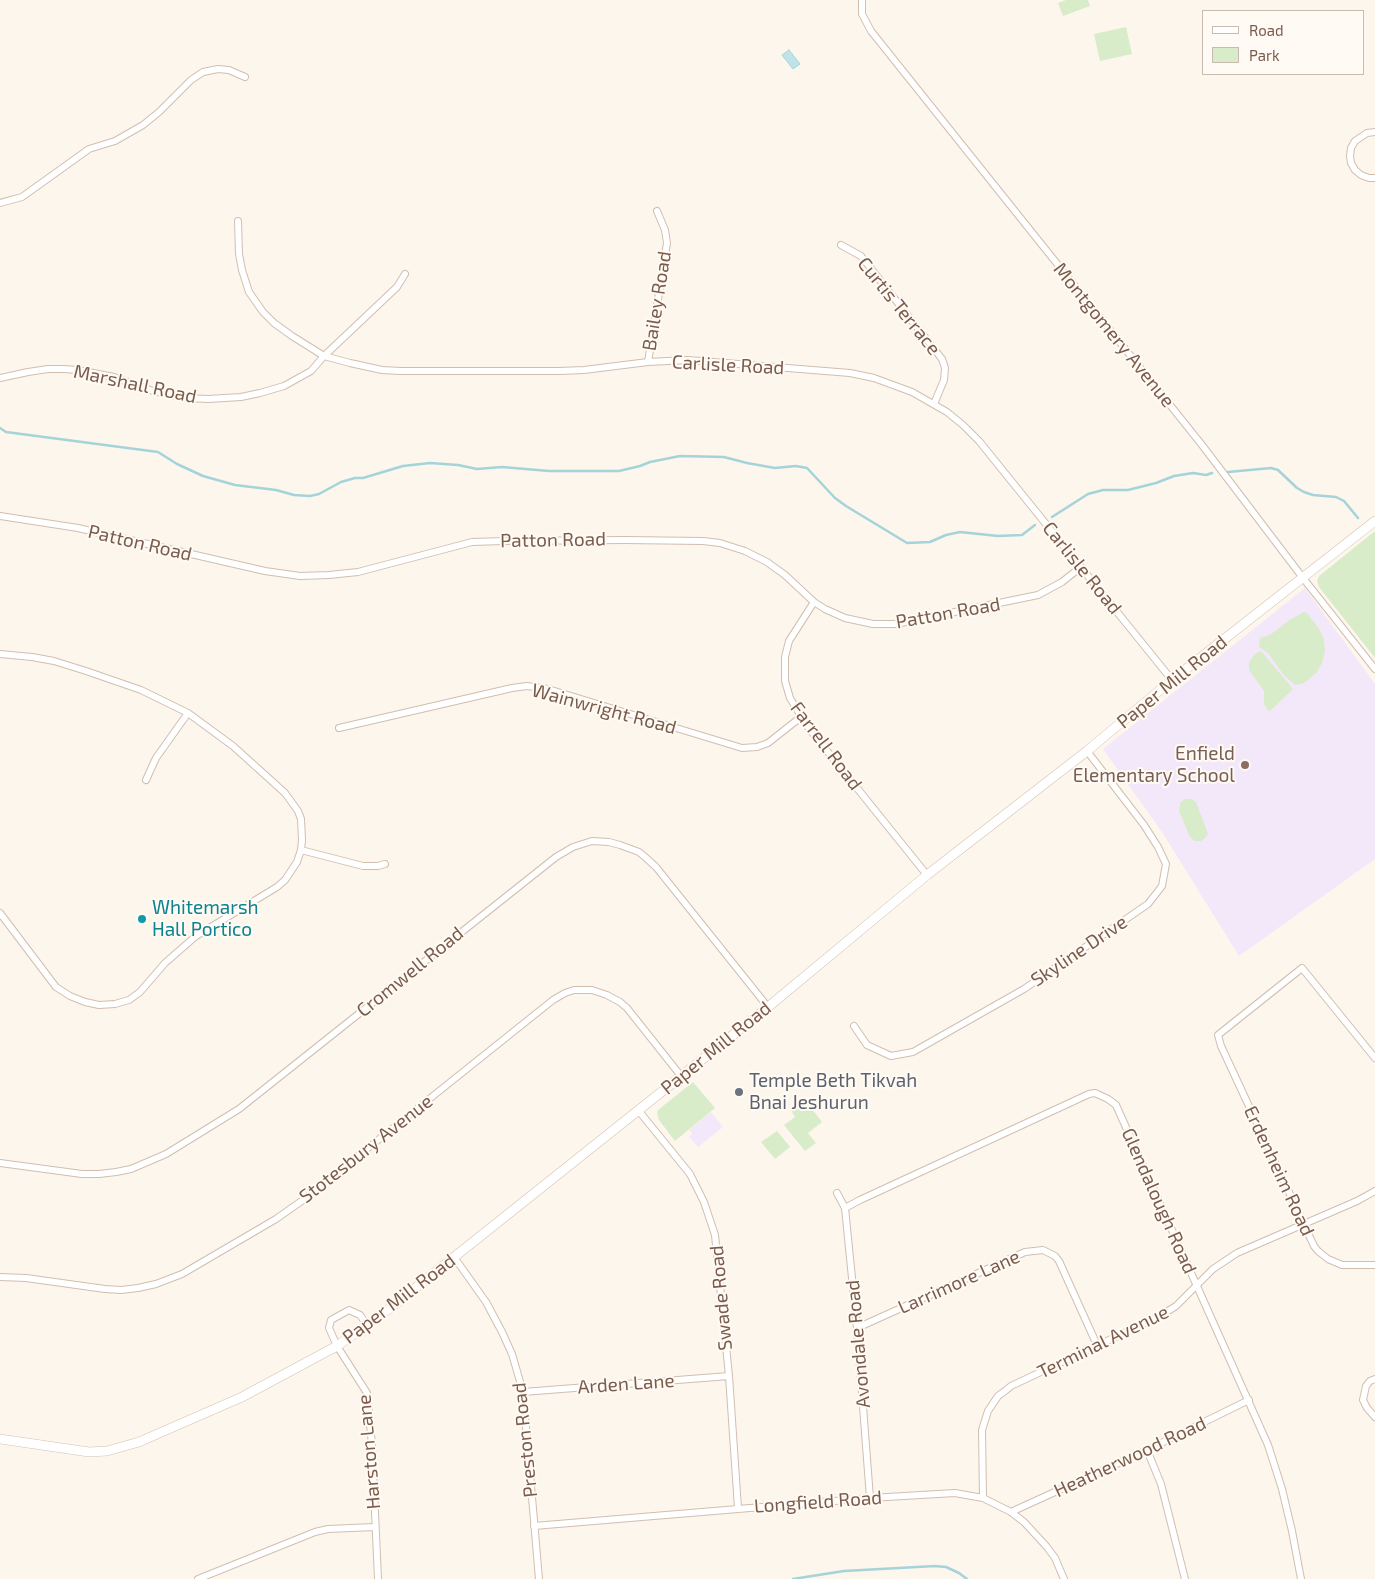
<!DOCTYPE html>
<html>
<head>
<meta charset="utf-8">
<style>
	body { margin:0 }
	#map { position:relative; width:1375px; height:1579px; overflow:hidden; background:#fdf6ec; font-family:"Exo 2",sans-serif }
	canvas { display:block }
	.legend { position:absolute; left:1202px; top:10px; width:162px; height:65px; box-sizing:border-box; background:#fffaf3; border:1px solid #cabbb1; margin:0; padding:6px 9px; list-style:none; font-size:15px; color:#7a5c4d }
	.legend li { display:flex; align-items:center; gap:10px; height:25px }
	.legend b { width:25px; border:1px solid #cabbb1 }
</style>
</head>
<body>
<div id="map">
<canvas width="1375" height="1579"></canvas>
<ul class="legend">
<li><b style="height:6px;background:#fff"></b>Road</li>
<li><b style="height:14px;background:#d8ecc9"></b>Park</li>
</ul>
</div>
<script>
const context = document.querySelector('canvas').getContext('2d');
context.lineJoin = 'round';
function fill(path, color) {
  context.fillStyle = color;
  context.fill(path, 'evenodd');
}
function poly(rows) {
  const path = new Path2D();
  for (const r of rows) {
    path.moveTo(r[0], r[1]);
    for (let i = 2; i < r.length; i += 2) path.lineTo(r[i], r[i + 1]);
  }
  return path;
}
function strokePath(path, color, width, dash) {
  context.strokeStyle = color;
  context.lineWidth = width;
  context.lineCap = dash ? 'butt' : 'round';
  context.setLineDash(dash || []);
  context.stroke(path);
}
function write(font, color, halo, rows, align = 'center') {
  context.font = font + ' "Exo 2",sans-serif';
  context.lineWidth = 4;
  context.setLineDash([]);
  context.textBaseline = 'middle';
  context.strokeStyle = halo;
  context.fillStyle = color;
  for (const [text, x, y, turn = 0] of rows) {
    context.save();
    context.translate(x, y);
    context.rotate((+turn || 0) * Math.PI / 180);
    context.textAlign = isNaN(turn) ? turn : align;
    if (halo) context.strokeText(text, 0, 0);
    context.fillText(text, 0, 0);
    context.restore();
  }
}
const education = poly([
	[1305,588,1375,684,1375,859,1239,956,1162,832,1103,749],
	[711,1112,723,1127,698,1147,689,1137,692,1134,689,1130]
]);
const green = poly([
	[1066,0,1088,0,1090,6,1063,16,1058,3],
	[1126,27,1132,54,1100,61,1094,34],
	[1375,531,1375,658,1319,587,1317,581,1319,576],
	[1304,612,1307,613,1320,630,1324,640,1325,651,1322,663,1317,672,1307,681,1301,684,1295,685,1283,674,1268,653,1259,647,1260,638,1270,635,1291,619],
	[1261,651,1293,689,1269,712,1264,704,1264,691,1249,670,1249,662,1255,654],
	[1185,799,1192,799,1196,802,1208,834,1205,838,1201,841,1195,841,1190,837,1179,811,1180,803],
	[693,1082,715,1108,675,1141,659,1120,657,1112,658,1110],
	[805,1100,822,1122,808,1133,816,1143,805,1151,784,1125,795,1117,791,1110],
	[777,1131,790,1147,775,1159,761,1142]
]);
const water = poly([
	[789,50,800,64,793,69,782,55,789,50]
]);
const stream = poly([
	[0,428,6,432,158,452,177,464,203,476,235,485,276,490,294,495,310,496,319,494,341,482,355,478,363,478,403,466,430,463,458,465,477,469,502,467,549,471,619,471,640,466,650,462,680,456,724,457,747,463,775,468,796,466,807,468,835,498,846,506,907,543,930,542,946,535,960,532,998,536,1022,535,1035,525],
	[1228,472,1271,468,1278,470,1297,488,1304,492,1313,495,1336,497,1344,501,1358,518],
	[1052,517,1088,494,1103,490,1128,490,1156,483,1174,476,1193,473,1206,475,1212,473],
	[793,1579,844,1571,935,1566,946,1567,959,1573,967,1579]
]);
const minor = poly([
	[862,0,862,14,871,31,1202,445,1303,578,1375,669],
	[1375,132,1367,133,1355,141,1351,148,1350,156,1351,163,1355,170,1361,175,1369,178,1375,178],
	[0,203,22,197,89,149,115,141,143,125,159,112,191,80,203,72,218,69,229,70,245,77],
	[238,221,239,254,242,270,249,292,263,312,274,323,292,336,324,356,350,363,382,370,401,371,559,371,584,370,648,362,688,360,850,373,874,378,912,392,947,412,963,425,979,441,1172,680],
	[841,245,861,256,942,359,945,368,944,380,934,404],
	[648,362,667,243,665,230,657,211],
	[0,378,28,372,48,369,63,369,78,370,114,377,153,391,186,398,208,399,241,397,260,393,284,386,311,371,324,356,397,287,405,274],
	[0,516,78,528,265,571,300,576,329,575,358,572,472,542,504,541,625,540,703,541,720,543,745,551,767,562,785,575,814,602,825,609,845,618,873,624,896,624,1038,595,1062,582,1081,567],
	[814,602,789,641,785,657,785,681,790,698,807,726,927,875],
	[0,654,32,657,54,661,86,671,141,690,188,713,233,746,285,793,298,811,301,819,302,840,301,850,297,862,285,880,277,887,196,936,165,963,140,992,129,1000,115,1004,99,1005,85,1002,70,996,56,987,0,913],
	[339,728,512,688,527,686,548,689,742,748,757,747,768,743,801,717],
	[146,780,156,758,188,713],
	[301,850,363,866,378,866,385,864],
	[854,1026,867,1045,891,1056,913,1052,1024,989,1148,904,1162,886,1166,864,1158,847,1144,825,1087,751],
	[1375,1058,1302,968,1218,1035,1221,1046,1314,1246,1318,1251,1328,1259,1342,1265,1375,1265],
	[638,1110,690,1174,704,1202,715,1235,729,1376,738,1508],
	[0,1163,82,1174,99,1174,116,1172,131,1169,166,1154,239,1109,556,857,573,847,592,841,609,842,620,845,639,852,645,857,656,867,768,1007],
	[837,1193,845,1208,857,1328,870,1498],
	[845,1208,860,1200,1089,1094,1095,1093,1108,1099,1116,1105,1268,1445,1282,1489,1292,1531,1301,1579],
	[454,1257,486,1302,502,1332,512,1354,523,1392,539,1579],
	[0,1277,26,1278,105,1289,121,1290,138,1288,156,1284,182,1274,276,1219,303,1200,553,1000,565,993,574,990,592,990,607,995,620,1002,627,1008,681,1076],
	[367,1325,360,1315,349,1310,331,1320,329,1328,337,1346,367,1393,372,1445,378,1579],
	[857,1328,1025,1252,1043,1250,1055,1256,1059,1261,1097,1345],
	[1375,1379,1370,1381,1366,1386,1363,1400,1367,1408,1375,1417],
	[523,1392,729,1376],
	[1147,1450,1161,1484,1185,1579],
	[983,1498,982,1430,988,1411,998,1396,1005,1391,1011,1386,1160,1316,1176,1306,1213,1269,1237,1253,1357,1201,1375,1191],
	[1011,1512,1147,1450,1249,1400],
	[534,1526,870,1498,955,1493,983,1498,1011,1512,1024,1522,1047,1547,1055,1558,1064,1579],
	[198,1579,315,1532,328,1529,375,1527]
]);
const secondary = poly([
	[0,1439,89,1452,107,1451,139,1442,242,1397,337,1346,389,1309,768,1007,927,875,1087,751,1172,680,1375,521]
]);
const markers = [
	[1245,765,5,"#8d6e63"],
	[142,919,5,"#0f9aa8"],
	[739,1092,5,"#6b7280"]
];
const streetNames = [
	["Bailey Road",657,301,-81],
	["Curtis Terrace",899,306,51],
	["Montgomery Avenue",1114,335,51],
	["Carlisle Road",728,365,3],
	["Marshall Road",135,384,12],
	["Patton Road",553,540,-1],
	["Patton Road",140,543,13],
	["Carlisle Road",1082,568,51],
	["Patton Road",948,613,-10],
	["Paper Mill Road",1172,682,-39],
	["Wainwright Road",604,709,15],
	["Farrell Road",826,746,53],
	["Skyline Drive",1079,951,-34],
	["Cromwell Road",410,972,-39],
	["Paper Mill Road",716,1048,-39],
	["Stotesbury Avenue",366,1149,-38],
	["Erdenheim Road",1279,1171,65],
	["Glendalough Road",1159,1201,66],
	["Larrimore Lane",959,1282,-24],
	["Swade Road",721,1298,-95],
	["Paper Mill Road",399,1299,-37],
	["Terminal Avenue",1103,1342,-26],
	["Avondale Road",858,1344,-95],
	["Arden Lane",626,1384,-4],
	["Preston Road",525,1440,-96],
	["Harston Lane",369,1452,-95],
	["Heatherwood Road",1130,1457,-25],
	["Longfield Road",818,1502,-4]
];
const educationNames = [
	["Enfield",1235,754],
	["Elementary School",1235,776]
];
const cultureNames = [
	["Whitemarsh",152,908],
	["Hall Portico",152,930]
];
const worshipNames = [
	["Temple Beth Tikvah",749,1081],
	["Bnai Jeshurun",749,1103]
];
fill(education, '#f3e8fa');
fill(green, '#d8ecc9');
fill(water, '#bfe3e8');
strokePath(water, '#a5d3da', 1);
strokePath(stream, '#a5d3da', 2.5);
strokePath(minor, '#d1beb0', 8);
strokePath(secondary, '#d6c0b0', 10);
strokePath(minor, '#fff', 6);
strokePath(secondary, '#fff', 9);
for (const [x, y, r, color] of markers) {
  const dot = new Path2D();
  dot.arc(x, y, r, 0, 2 * Math.PI);
  context.fillStyle = color;
  context.fill(dot);
  strokePath(dot, '#fffaf3', 2);
}
write('19px', '#7a5c4d', '#fffaf3', streetNames);
write('19px', '#785e54', '#fffaf3', educationNames, 'right');
write('19px', '#0d838f', '#fffaf3', cultureNames, 'left');
write('19px', '#5b616d', '#fffaf3', worshipNames, 'left');
</script>
</body>
</html>
